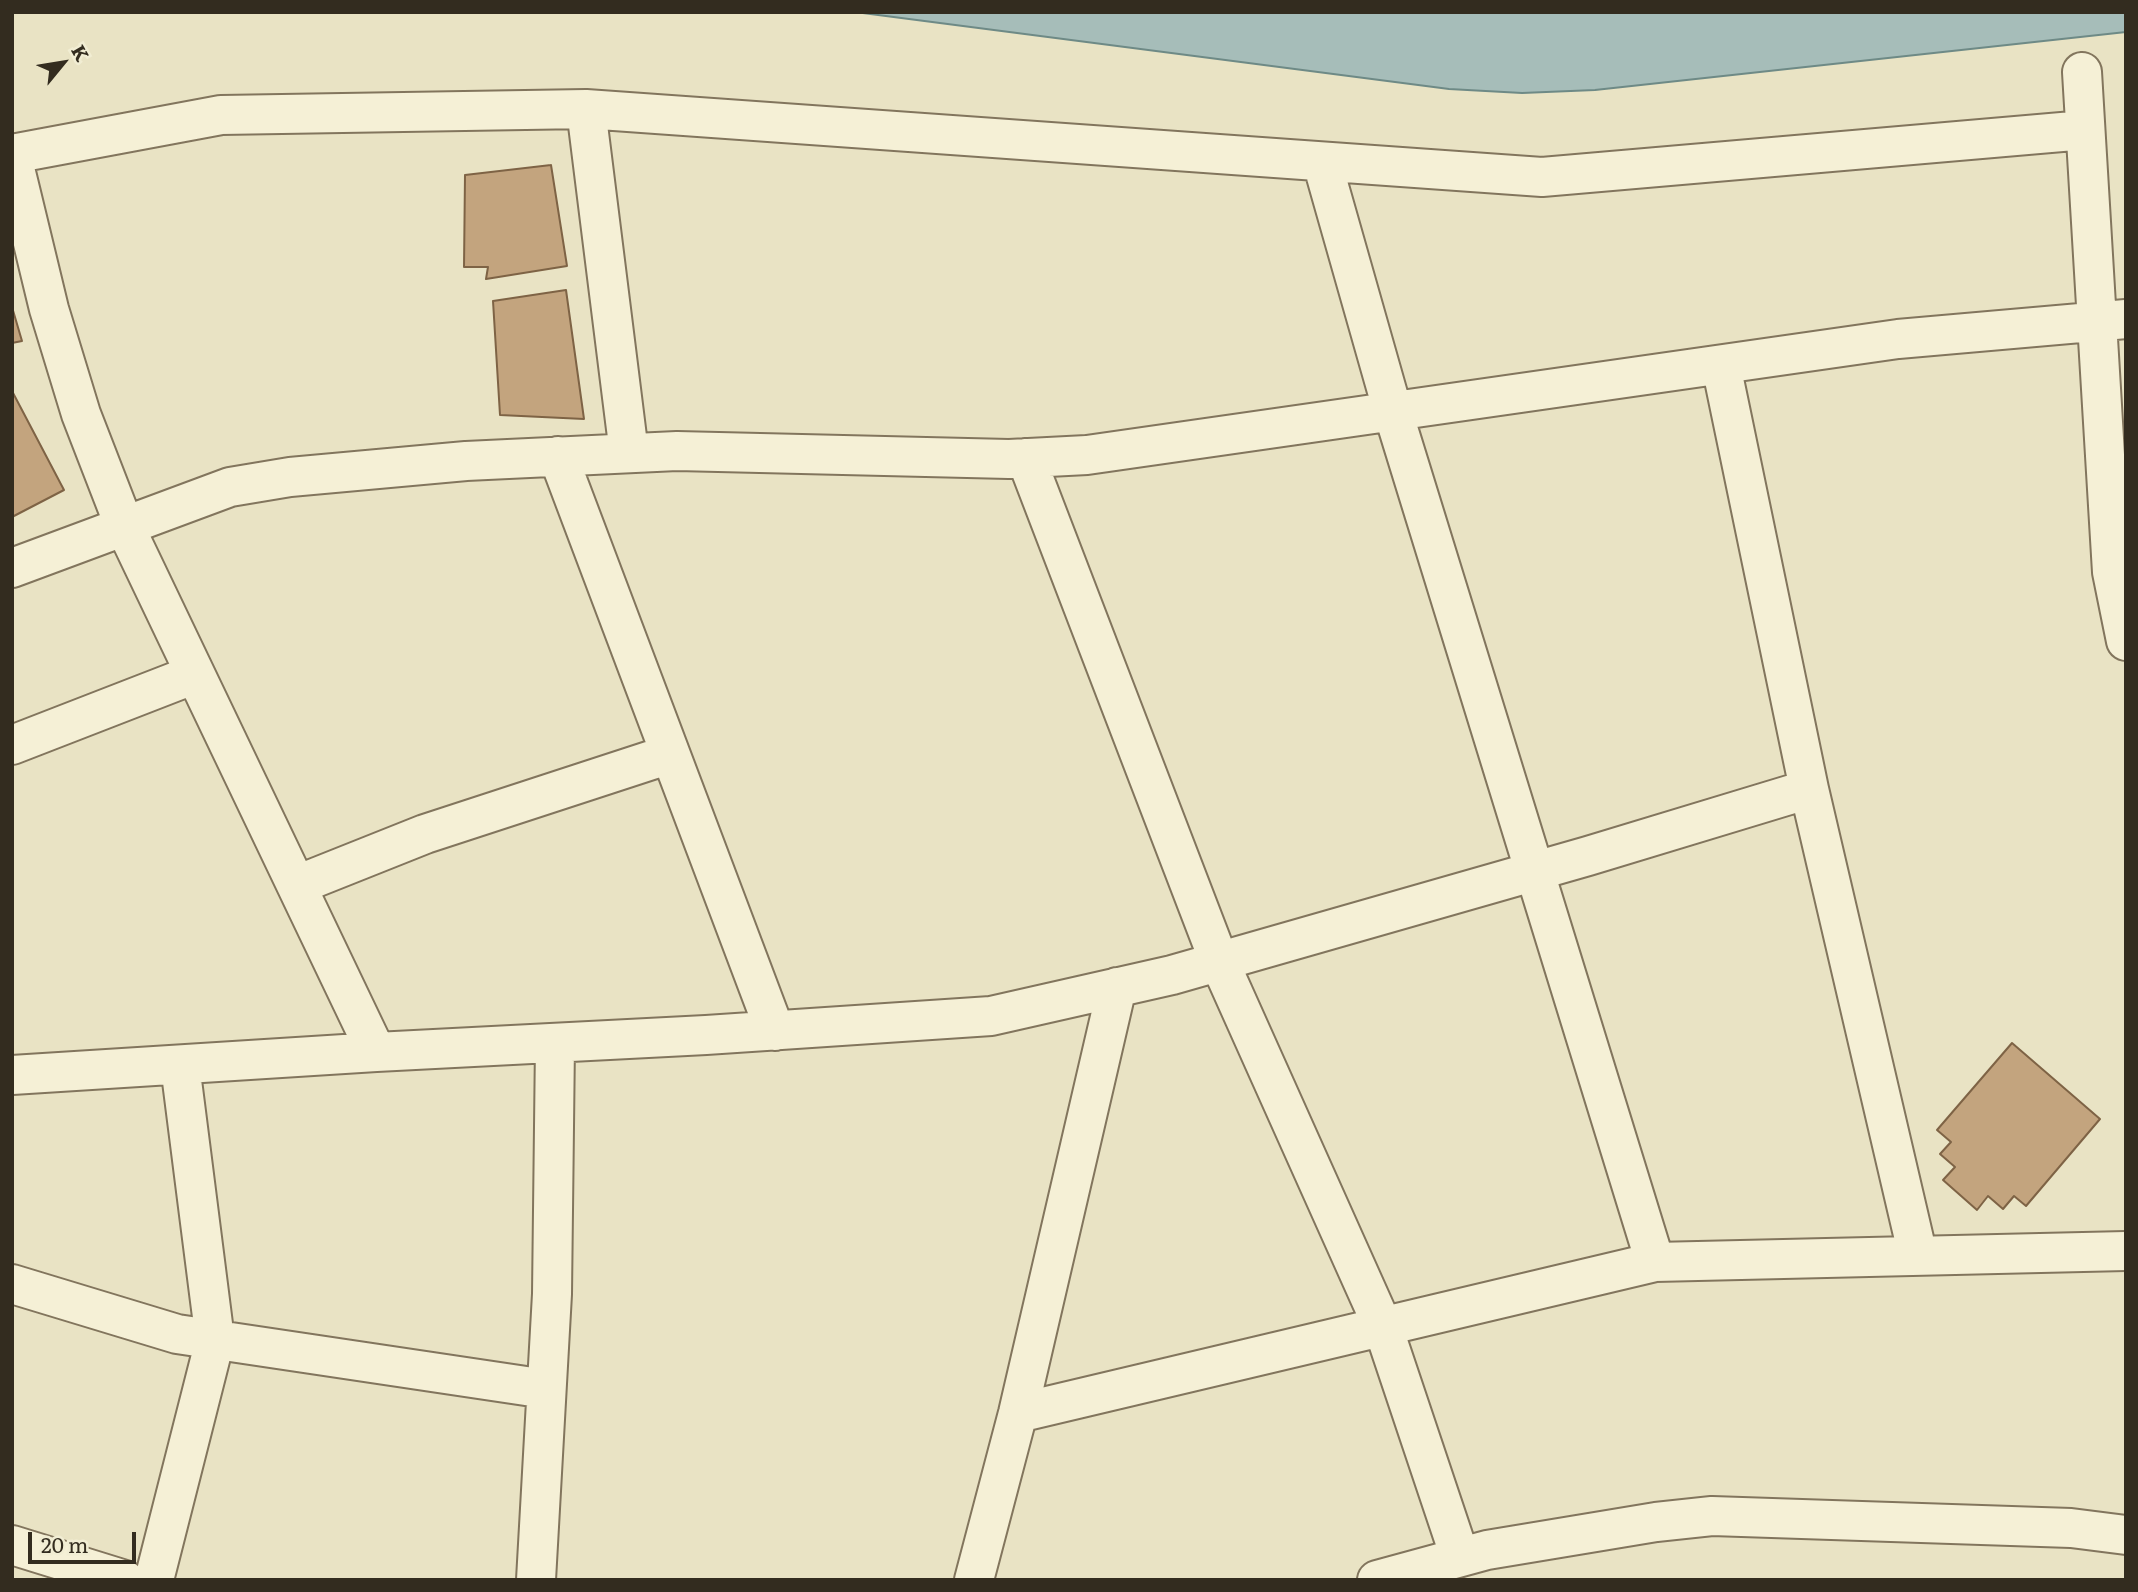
<!DOCTYPE html>
<html>
<head>
<meta charset="utf-8">
<style>
	body { margin:0 }
	#map { position:relative; width:2138px; height:1592px; overflow:hidden; background:#e9e3c4; font-family:Literata,serif }
	canvas { display:block }
	.frame { position:absolute; inset:0; border:14px solid #332c1f; pointer-events:none }
	.north { position:absolute; left:28px; top:28px; width:70px; height:70px; -webkit-text-stroke:5px #f1edd3; paint-order:stroke; rotate:60deg; font-size:19px; font-weight:700; line-height:28px; text-align:center; color:#332c1f }
	.north::after { content:''; display:block; margin:auto; width:24px; height:32px; background:#332c1f; clip-path:polygon(50% 0,100% 100%,50% 72%,0 100%) }
	.scale { position:absolute; left:28px; top:1532px; width:108px; height:32px; box-sizing:border-box; border:4px solid #332c1f; border-top:0; padding-left:9px; font-size:21px; line-height:24px; white-space:nowrap; color:#332c1f; -webkit-text-stroke:5px #f1edd3; paint-order:stroke }
</style>
</head>
<body>
<div id="map">
<canvas width="2138" height="1592"></canvas>
<div class="frame"></div>
<div class="north">K</div>
<div class="scale">20 m</div>
</div>
<script>
const context = document.querySelector('canvas').getContext('2d');
context.lineJoin = 'round';
function fill(path, color) {
  context.fillStyle = color;
  context.fill(path, 'evenodd');
}
function poly(rows) {
  const path = new Path2D();
  for (const r of rows) {
    path.moveTo(r[0], r[1]);
    for (let i = 2; i < r.length; i += 2) path.lineTo(r[i], r[i + 1]);
  }
  return path;
}
function strokePath(path, color, width, dash) {
  context.strokeStyle = color;
  context.lineWidth = width;
  context.lineCap = dash ? 'butt' : 'round';
  context.setLineDash(dash || []);
  context.stroke(path);
}
const water = poly([
	[855,12,2126,12,2126,32,1595,90,1522,93,1449,89,855,12]
]);
const building = poly([
	[551,165,567,266,486,279,488,267,464,267,465,175,551,165],
	[566,290,584,419,500,415,493,301,566,290],
	[12,307,22,341,12,343,12,307],
	[12,391,64,490,12,517,12,391],
	[2012,1043,2100,1119,2026,1206,2014,1196,2003,1209,1988,1196,1977,1210,1943,1180,1955,1167,1940,1154,1951,1142,1937,1130,2012,1043]
]);
const minor = poly([
	[2082,72,2112,572,2126,641],
	[586,109,629,453],
	[12,154,221,115,586,109,1542,177,2085,130],
	[12,156,49,309,81,414,124,525,376,1052],
	[1322,162,1393,412,1655,1262],
	[558,456,775,1031],
	[1026,458,1219,961,1383,1327,1460,1557],
	[12,568,230,487,290,477,466,461,677,451,1009,459,1087,455,1898,339,2126,319],
	[12,745,195,674],
	[1809,789,1918,1256],
	[297,885,425,834,670,754],
	[12,1075,376,1052,706,1035,991,1016,1172,975,1588,856,1809,789,1721,365],
	[12,1284,177,1334,546,1389],
	[1018,1413,1655,1262,2126,1251],
	[12,1545,125,1580],
	[154,1580,215,1340,180,1065],
	[536,1580,552,1294,555,1043],
	[974,1580,1018,1413,1117,987],
	[1377,1580,1487,1550,1656,1522,1712,1516,2071,1528,2126,1535]
]);
fill(water, '#a6bdb9');
strokePath(water, '#6e8a86', 2);
fill(building, '#c3a47e');
strokePath(building, '#7e6345', 2);
strokePath(minor, '#82755d', 42);
strokePath(minor, '#f5f0d6', 38);
</script>
</body>
</html>
